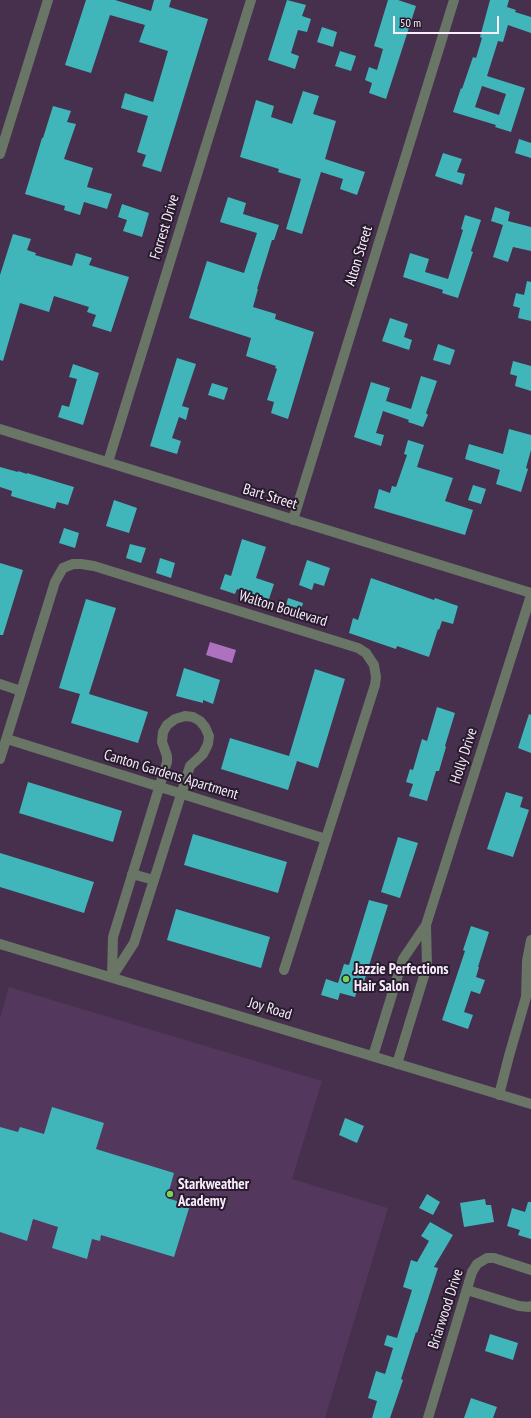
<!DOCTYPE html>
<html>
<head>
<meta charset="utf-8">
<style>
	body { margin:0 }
	#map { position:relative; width:531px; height:1418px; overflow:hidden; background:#472f4e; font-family:"PT Sans Narrow",sans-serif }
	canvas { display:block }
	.scale { position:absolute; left:393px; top:16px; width:106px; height:18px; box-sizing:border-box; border:2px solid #faebff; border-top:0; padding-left:5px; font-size:12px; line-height:14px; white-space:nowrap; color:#faebff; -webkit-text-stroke:3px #271c2b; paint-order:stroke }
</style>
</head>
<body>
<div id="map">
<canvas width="531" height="1418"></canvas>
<div class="scale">50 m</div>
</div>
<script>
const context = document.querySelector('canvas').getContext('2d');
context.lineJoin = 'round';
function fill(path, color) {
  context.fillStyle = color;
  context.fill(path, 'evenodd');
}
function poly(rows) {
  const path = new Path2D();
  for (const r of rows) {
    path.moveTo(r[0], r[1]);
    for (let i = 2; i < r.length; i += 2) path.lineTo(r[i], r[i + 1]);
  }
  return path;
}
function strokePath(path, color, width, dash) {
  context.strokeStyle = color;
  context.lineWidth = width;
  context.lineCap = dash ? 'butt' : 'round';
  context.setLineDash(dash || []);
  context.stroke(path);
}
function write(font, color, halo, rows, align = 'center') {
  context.font = font + ' "PT Sans Narrow",sans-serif';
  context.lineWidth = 4;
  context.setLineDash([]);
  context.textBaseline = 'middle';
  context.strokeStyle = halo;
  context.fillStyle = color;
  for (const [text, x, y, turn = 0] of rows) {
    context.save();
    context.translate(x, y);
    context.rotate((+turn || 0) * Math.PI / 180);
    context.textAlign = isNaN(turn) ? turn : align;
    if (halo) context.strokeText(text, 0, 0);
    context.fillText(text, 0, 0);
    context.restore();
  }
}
const built = poly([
	[9,987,322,1081,292,1179,388,1208,325,1418,0,1418,0,1018]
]);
const water = poly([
	[210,642,236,650,232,663,206,655]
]);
const building = poly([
	[86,0,115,0,151,11,154,0,171,0,169,7,208,19,161,172,142,166,146,155,137,152,148,116,121,108,125,93,153,102,168,51,139,42,145,25,110,15,91,73,65,65],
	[287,0,306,5,302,16,311,19,307,32,298,30,291,53,299,56,295,69,268,60],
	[388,0,398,0,416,6,386,99,369,93,372,83,365,80,369,67,377,70,383,49,374,46],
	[490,0,509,0,507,7,516,10,515,12,531,17,531,33,508,25,503,42,498,41,487,76,525,88,511,132,495,127,496,125,453,112,461,88,462,89,473,57,476,58,482,38,480,37],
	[482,86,506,94,499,115,475,107],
	[322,27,337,32,333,47,317,42],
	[340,51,356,56,351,71,335,66],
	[303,91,319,96,313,114,336,121,325,159,365,172,357,195,340,189,343,179,321,172,302,234,286,229,301,179,278,172,279,169,240,157,256,100,274,106,271,117,292,124],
	[53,106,71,111,67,122,76,124,64,159,93,168,87,187,112,194,107,209,84,202,80,215,64,210,65,206,25,194,42,138,43,138],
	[519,139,531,143,531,158,515,153],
	[443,153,462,159,457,172,465,174,462,185,435,176],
	[228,197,246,203,243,214,279,225,274,240,272,240,257,289,258,289,253,307,276,314,275,319,314,332,288,419,271,413,274,402,267,400,277,369,275,368,276,366,246,356,251,338,189,318,207,261,244,273,257,233,220,222],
	[122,204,149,213,142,237,123,231,127,220,118,217],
	[495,207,510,212,508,221,531,227,531,251,513,247,508,262,493,257,503,225,491,221],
	[465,215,481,220,471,251,473,252,458,298,442,293,443,290,403,277,410,253,429,259,425,272,448,279,463,230,461,229],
	[13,234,31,239,27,250,36,253,35,255,72,266,76,253,92,258,89,265,129,277,111,332,92,326,96,315,87,312,89,307,54,296,49,312,20,303,3,361,0,360,0,275],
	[527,281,531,282,531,321,518,318,520,308,513,306,516,293,524,295],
	[390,318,408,324,404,337,412,340,409,350,382,341],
	[438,344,455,350,450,365,433,360],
	[177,358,196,364,182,406,189,408,186,420,179,417,172,438,181,441,177,454,150,446],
	[513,361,531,366,531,391,515,386,517,376,510,374],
	[73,364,99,373,83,425,58,417,62,405,69,407,77,379,69,377],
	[421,376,437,381,426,413,428,415,423,427,408,422,409,420,383,411,376,433,384,435,381,446,354,437,371,382,390,388,386,401,411,409],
	[212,383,228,388,224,400,208,395],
	[509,429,531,435,531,450,526,468,528,469,521,492,496,484,500,470,465,459,469,444,503,454],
	[408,440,424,445,417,467,453,478,445,501,473,510,465,535,374,508,379,489,390,493,392,486,396,487,407,455,404,454],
	[0,467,18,472,18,471,27,474,27,473,74,487,68,505,57,502,55,509,11,496,12,491,0,487],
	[473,485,486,489,481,504,468,500],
	[114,500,137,508,129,533,106,526],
	[64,528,79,533,75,548,59,543],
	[242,539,266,547,256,578,274,584,269,599,237,589,235,594,220,589,225,574,231,576],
	[130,544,146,548,141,563,126,558],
	[160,558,175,563,171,578,156,573],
	[307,560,330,568,324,586,314,583,312,590,299,585],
	[0,563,23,570,3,635,0,635],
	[371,578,434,600,435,598,458,606,453,624,442,621,439,630,438,629,429,657,397,646,396,649,349,633,353,618,358,620],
	[288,598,303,603,299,618,284,613],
	[86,599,116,608,89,694,148,712,138,743,71,723,80,694,59,688],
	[184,668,220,680,213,704,203,700,203,703,176,696],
	[315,669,345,679,318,768,297,761,288,790,221,769,230,738,289,756],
	[437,707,455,713,445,746,446,747,439,771,436,771,427,801,409,796,413,784,406,782,410,769,413,770,422,739,427,741],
	[529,714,531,715,531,753,518,748],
	[28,782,122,811,113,842,19,813],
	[506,792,523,797,520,807,529,810,513,857,487,849],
	[193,834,287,862,278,893,184,865],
	[398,837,418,843,400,898,381,892],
	[0,853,94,882,84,913,0,887],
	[369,900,388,905,362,988,358,987,355,997,340,993,338,1000,321,995,326,979,338,983,344,964,349,965],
	[176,909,270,937,261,968,167,940],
	[471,926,489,932,478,967,479,967,476,977,485,980,480,994,471,991,464,1012,473,1015,468,1029,442,1020,465,951,463,950],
	[52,1107,104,1123,96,1149,174,1173,167,1198,190,1205,174,1257,101,1235,100,1241,92,1239,87,1259,52,1248,58,1227,33,1219,27,1241,0,1232,0,1127,18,1132,20,1127,44,1134],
	[345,1118,364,1126,357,1143,339,1135],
	[427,1194,440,1202,433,1215,419,1208],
	[485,1199,486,1205,491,1205,494,1222,464,1227,460,1203],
	[528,1202,531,1202,531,1239,518,1235,520,1230,507,1226,512,1208,525,1212],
	[430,1222,453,1235,434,1267,438,1268,417,1333,416,1332,401,1379,403,1380,390,1418,372,1418,377,1401,368,1398,376,1371,385,1374,393,1348,384,1345,387,1335,397,1338,412,1290,403,1287,411,1260,417,1262,429,1241,421,1236],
	[490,1334,518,1343,513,1360,485,1351],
	[471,1398,497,1407,493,1418,464,1418]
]);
const minor = poly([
	[0,154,48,0],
	[0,429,531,593],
	[108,462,251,0],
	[293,520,454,0],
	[0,684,21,691],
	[185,716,193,717,200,721,205,727,209,736,208,744,203,754,190,766,134,943,112,977,113,937,167,762,167,756,162,742,163,732,167,725,175,719,185,716],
	[7,739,326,839],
	[0,759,55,582,63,568,73,564,81,564,94,566,358,648,366,653,374,665,376,677,375,685,284,970],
	[132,874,154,880],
	[0,944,531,1104],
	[373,1056,403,959,426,925,531,595],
	[397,1064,427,966,426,925],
	[499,1095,509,1056,526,997,527,961,531,940],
	[467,1290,519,1306,529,1307,531,1306],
	[428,1418,472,1272,477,1264,487,1258,494,1258,531,1270]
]);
const markers = [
	[346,979,4,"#78d158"],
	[170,1194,4,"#78d158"]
];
const streetNames = [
	["Forrest Drive",165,227,-73],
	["Alton Street",359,256,-73],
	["Bart Street",270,497,17],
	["Walton Boulevard",283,609,17],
	["Holly Drive",464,756,-72],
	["Canton Gardens Apartment",171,775,17],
	["Joy Road",270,1009,17],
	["Briarwood Drive",446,1309,-72]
];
const poiNames = [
	["Jazzie Perfections",354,970],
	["Hair Salon",354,987],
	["Starkweather",178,1185],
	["Academy",178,1202]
];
fill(built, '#53375c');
fill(water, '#ad71be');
fill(building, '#41b6ba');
strokePath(minor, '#697565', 10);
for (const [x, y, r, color] of markers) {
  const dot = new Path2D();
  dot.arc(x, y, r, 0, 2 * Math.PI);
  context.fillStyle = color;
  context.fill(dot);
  strokePath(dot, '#271c2b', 1.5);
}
write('15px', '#faebff', '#271c2b', streetNames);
write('bold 15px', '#faebff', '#271c2b', poiNames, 'left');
</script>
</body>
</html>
